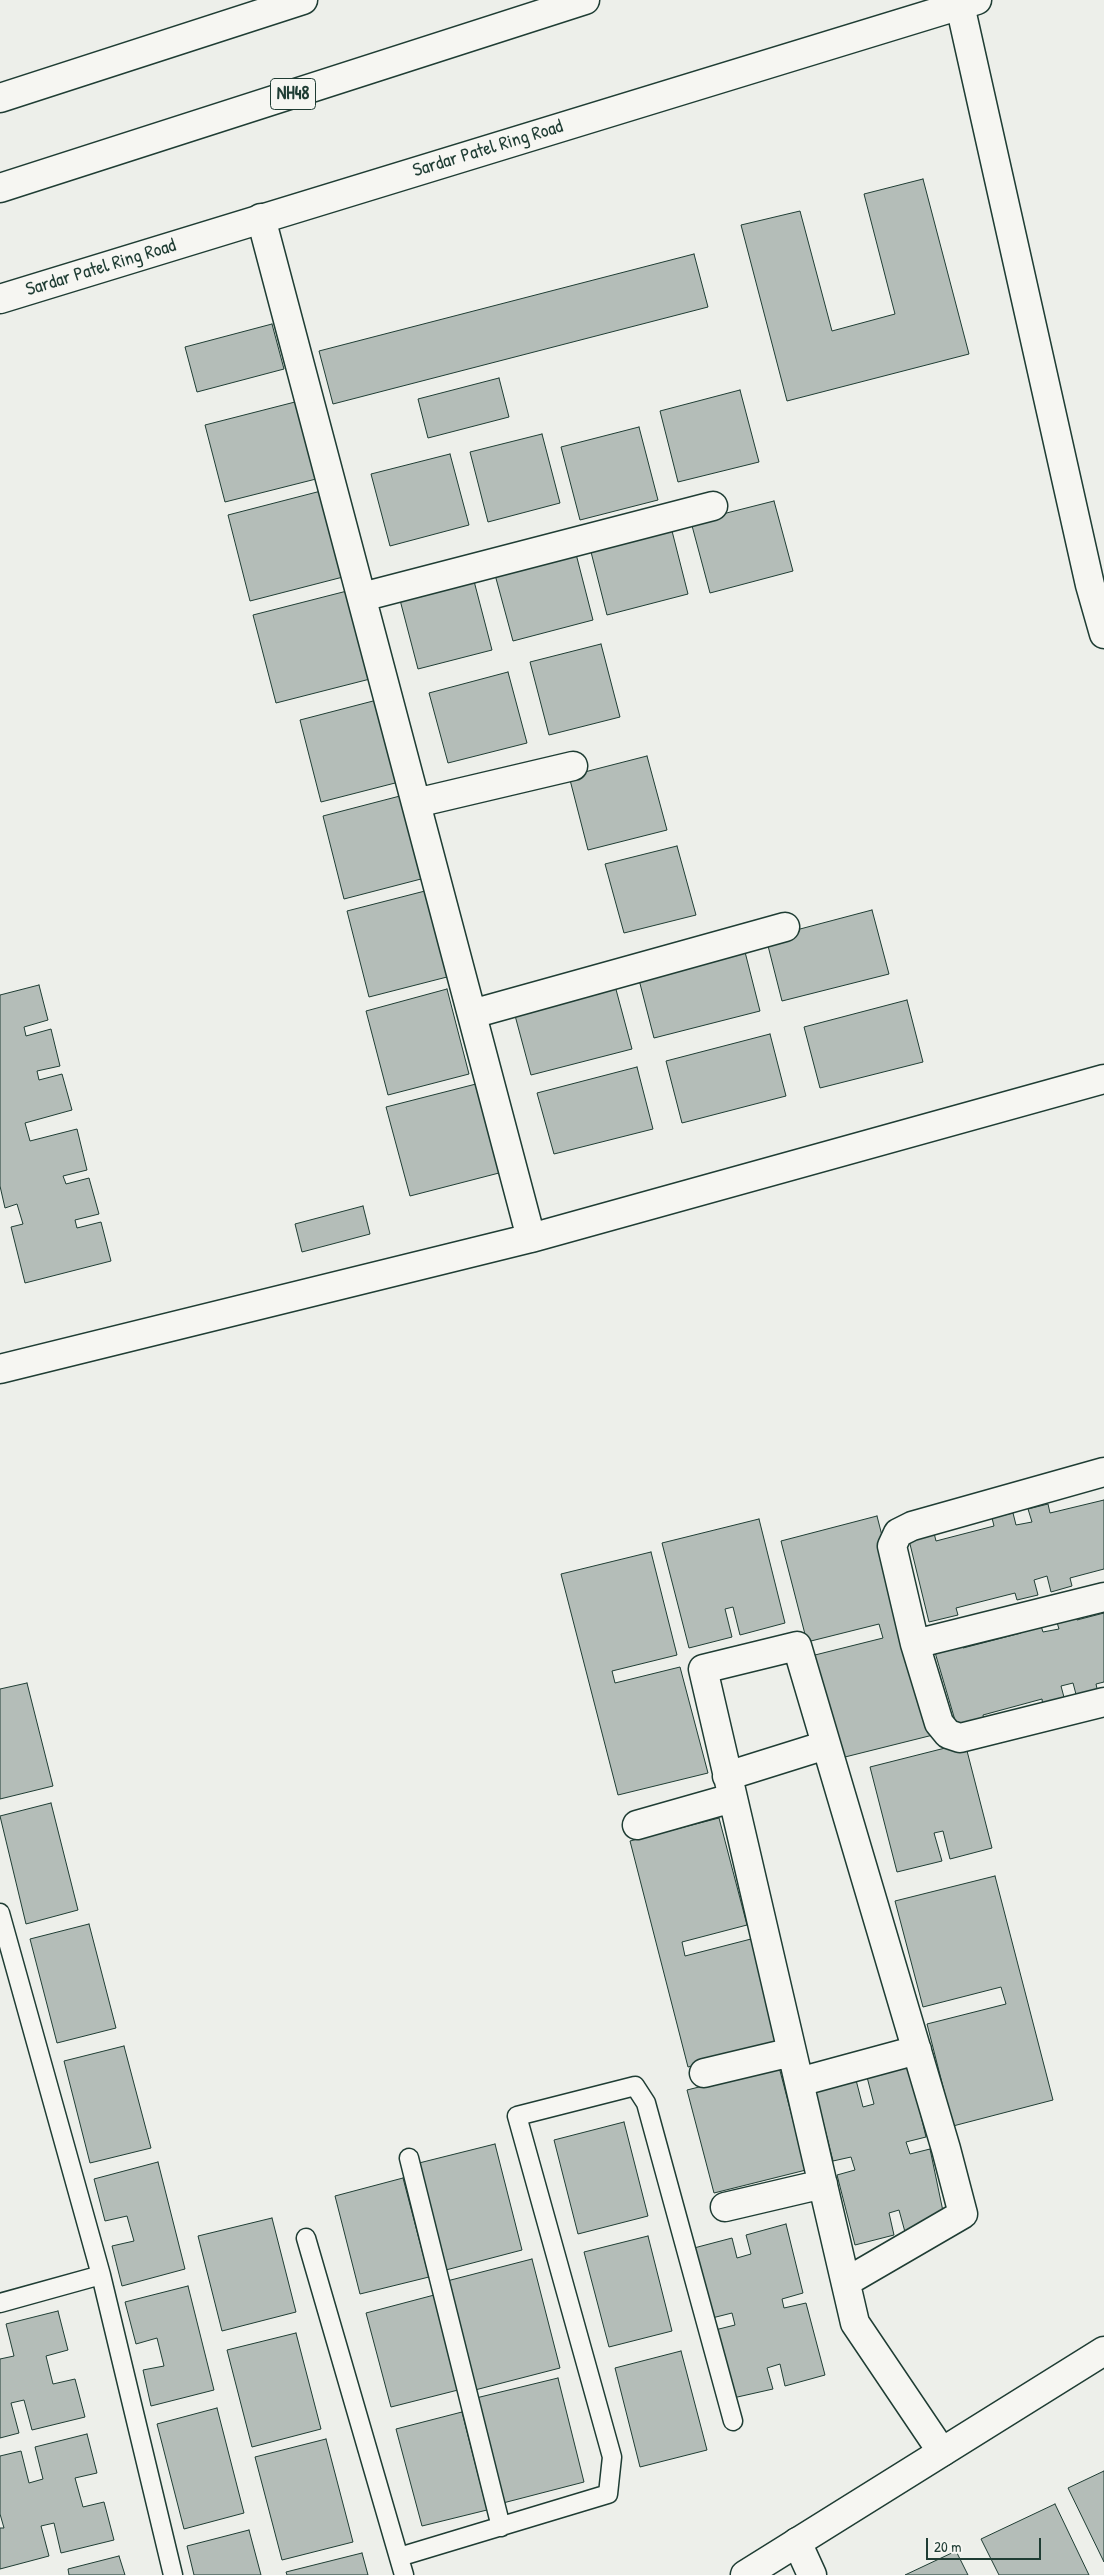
<!DOCTYPE html>
<html>
<head>
<meta charset="utf-8">
<style>
	body { margin:0 }
	#map { position:relative; width:1104px; height:2575px; overflow:hidden; background:#edefea; font-family:"Patrick Hand",sans-serif }
	canvas { display:block }
	.scale { position:absolute; left:926px; top:2538px; width:115px; height:22px; box-sizing:border-box; border:2px solid #1f3d34; border-top:0; padding-left:6px; font-size:15px; line-height:18px; white-space:nowrap; color:#1f3d34; -webkit-text-stroke:4px #f6f6f2; paint-order:stroke }
</style>
</head>
<body>
<div id="map">
<canvas width="1104" height="2575"></canvas>
<div class="scale">20 m</div>
</div>
<script>
const context = document.querySelector('canvas').getContext('2d');
context.lineJoin = 'round';
function fill(path, color) {
  context.fillStyle = color;
  context.fill(path, 'evenodd');
}
function poly(rows) {
  const path = new Path2D();
  for (const r of rows) {
    path.moveTo(r[0], r[1]);
    for (let i = 2; i < r.length; i += 2) path.lineTo(r[i], r[i + 1]);
  }
  return path;
}
function strokePath(path, color, width, dash) {
  context.strokeStyle = color;
  context.lineWidth = width;
  context.lineCap = dash ? 'butt' : 'round';
  context.setLineDash(dash || []);
  context.stroke(path);
}
function write(font, color, halo, rows, align = 'center') {
  context.font = font + ' "Patrick Hand",sans-serif';
  context.lineWidth = 4;
  context.setLineDash([]);
  context.textBaseline = 'middle';
  context.strokeStyle = halo;
  context.fillStyle = color;
  for (const [text, x, y, turn = 0] of rows) {
    context.save();
    context.translate(x, y);
    context.rotate((+turn || 0) * Math.PI / 180);
    context.textAlign = isNaN(turn) ? turn : align;
    if (halo) context.strokeText(text, 0, 0);
    context.fillText(text, 0, 0);
    context.restore();
  }
}
const building = poly([
	[923,179,969,354,787,401,741,225,800,211,832,331,895,314,864,194,923,179],
	[694,254,708,307,333,404,319,351,694,254],
	[272,324,284,369,197,392,185,347,272,324],
	[499,378,509,417,428,438,418,399,499,378],
	[740,390,759,462,678,482,660,411,740,390],
	[295,402,316,479,225,502,205,425,295,402],
	[639,427,658,500,580,520,561,447,639,427],
	[542,434,560,503,488,522,470,452,542,434],
	[450,454,469,525,390,546,371,474,450,454],
	[321,491,343,577,250,601,228,515,321,491],
	[774,501,793,571,710,593,691,522,774,501],
	[671,527,688,594,607,615,590,548,671,527],
	[575,550,593,620,513,641,494,571,575,550],
	[474,581,492,650,418,669,400,600,474,581],
	[347,591,370,679,276,703,253,615,347,591],
	[601,644,620,717,549,735,530,662,601,644],
	[508,672,527,743,448,763,429,693,508,672],
	[377,700,399,782,321,802,300,720,377,700],
	[647,756,667,830,588,850,569,776,647,756],
	[400,796,421,879,344,899,323,816,400,796],
	[677,846,696,915,624,933,605,864,677,846],
	[425,891,447,977,369,997,347,911,425,891],
	[872,910,889,974,782,1001,766,938,872,910],
	[743,944,760,1011,654,1038,637,972,743,944],
	[614,982,632,1049,531,1075,513,1008,614,982],
	[39,985,48,1020,24,1027,26,1036,51,1029,60,1066,37,1071,39,1080,62,1074,72,1110,25,1123,30,1141,77,1129,87,1170,63,1176,66,1184,89,1178,99,1214,75,1220,77,1228,101,1222,111,1261,25,1283,11,1227,23,1224,17,1204,5,1208,0,1186,0,995,39,985],
	[447,989,469,1074,388,1095,366,1011,447,989],
	[907,1000,923,1062,820,1088,804,1027,907,1000],
	[770,1034,786,1096,682,1123,666,1061,770,1034],
	[637,1067,653,1129,554,1154,537,1093,637,1067],
	[476,1084,499,1173,410,1196,386,1107,476,1084],
	[363,1206,370,1234,302,1252,295,1224,363,1206],
	[1104,1500,1104,1569,1070,1578,1072,1586,1051,1592,1047,1576,1034,1580,1038,1595,1017,1600,1015,1593,956,1608,958,1615,929,1622,909,1540,934,1533,936,1541,994,1526,992,1518,1013,1513,1016,1525,1032,1522,1028,1509,1048,1504,1050,1513,1104,1500],
	[877,1516,933,1735,837,1759,811,1656,883,1638,879,1624,807,1642,781,1541,877,1516],
	[759,1519,785,1623,740,1635,733,1607,725,1609,732,1637,689,1648,662,1543,759,1519],
	[651,1552,677,1655,612,1671,615,1683,680,1667,708,1773,618,1795,561,1574,651,1552],
	[1074,1611,1077,1620,1104,1613,1104,1682,1096,1684,1098,1693,1077,1698,1073,1683,1061,1686,1065,1701,1043,1707,1042,1699,983,1715,984,1720,957,1727,934,1649,961,1643,963,1648,1021,1633,1019,1625,1039,1620,1043,1632,1059,1629,1055,1616,1074,1611],
	[27,1683,53,1786,0,1799,0,1689,27,1683],
	[965,1743,992,1848,950,1859,943,1831,934,1833,942,1861,897,1872,870,1767,965,1743],
	[51,1803,78,1910,26,1924,0,1816,51,1803],
	[719,1818,747,1925,682,1942,685,1956,751,1939,778,2044,688,2067,630,1841,719,1818],
	[995,1876,1053,2100,953,2126,927,2024,1006,2004,1001,1987,923,2007,895,1901,995,1876],
	[89,1924,116,2028,57,2043,30,1939,89,1924],
	[124,2046,151,2148,90,2163,64,2061,124,2046],
	[909,2066,926,2137,906,2142,910,2154,930,2149,944,2216,905,2232,899,2210,889,2213,894,2235,855,2245,837,2175,855,2170,851,2157,833,2161,815,2090,856,2080,863,2107,874,2104,867,2077,909,2066],
	[779,2067,806,2170,714,2193,687,2090,779,2067],
	[624,2122,648,2216,578,2234,554,2140,624,2122],
	[495,2144,522,2250,442,2271,415,2164,495,2144],
	[158,2162,185,2269,122,2286,112,2246,134,2241,127,2216,105,2221,94,2179,158,2162],
	[403,2178,429,2277,360,2294,335,2196,403,2178],
	[272,2218,296,2312,222,2331,198,2236,272,2218],
	[786,2224,803,2293,782,2299,784,2308,806,2303,825,2375,785,2386,780,2364,767,2368,773,2389,733,2398,715,2330,735,2325,732,2313,712,2318,694,2248,732,2238,737,2258,751,2254,746,2235,786,2224],
	[648,2236,672,2331,609,2347,584,2252,648,2236],
	[532,2259,560,2368,475,2390,447,2281,532,2259],
	[188,2286,214,2390,151,2406,143,2370,164,2366,157,2338,136,2344,125,2302,188,2286],
	[438,2294,462,2389,391,2407,366,2313,438,2294],
	[58,2311,68,2350,46,2356,53,2384,75,2379,85,2417,32,2430,24,2400,11,2403,19,2433,0,2438,0,2359,14,2356,6,2324,58,2311],
	[296,2333,321,2429,252,2447,227,2350,296,2333],
	[681,2351,707,2450,640,2467,615,2368,681,2351],
	[558,2378,584,2482,503,2503,476,2398,558,2378],
	[217,2408,244,2513,184,2529,157,2424,217,2408],
	[462,2412,487,2510,422,2526,396,2429,462,2412],
	[87,2434,97,2473,75,2478,83,2507,104,2502,114,2540,61,2553,54,2523,41,2526,49,2556,0,2569,0,2528,4,2528,0,2514,0,2456,21,2451,29,2483,43,2479,35,2447,87,2434],
	[326,2439,353,2542,282,2560,255,2457,326,2439],
	[1104,2471,1104,2562,1068,2488,1104,2471],
	[1055,2504,1089,2575,999,2575,981,2539,1055,2504],
	[249,2530,261,2575,194,2575,187,2546,249,2530],
	[956,2551,968,2575,905,2575,956,2551],
	[362,2553,368,2575,287,2575,286,2572,362,2553],
	[119,2556,125,2575,69,2575,68,2569,119,2556]
]);
const lane = poly([
	[0,1913,101,2275,173,2575],
	[409,2158,501,2527],
	[306,2238,404,2575],
	[0,2303,101,2275],
	[399,2557,608,2494,612,2457,517,2116,635,2086,646,2103,733,2421]
]);
const street = poly([
	[960,5,1090,585,1104,634],
	[261,218,531,1238],
	[362,597,713,506],
	[416,803,573,766],
	[472,1014,785,927],
	[0,1369,531,1238,1104,1079],
	[1104,1472,912,1526,898,1533,892,1546,915,1644,939,1723,948,1734,960,1738,1104,1702],
	[915,1644,1104,1597],
	[727,1776,826,1745],
	[637,1825,732,1798],
	[704,2073,792,2052],
	[799,2082,917,2050],
	[725,2207,823,2184],
	[846,2282,963,2214,946,2149,797,1646,703,1669,855,2323,942,2452],
	[797,2542,812,2575]
]);
const secondary = poly([
	[0,299,977,0],
	[745,2575,1104,2351]
]);
const highway = poly([
	[0,98,303,0],
	[0,188,585,0]
]);
const shields = [
	[293,94,45]
];
const shieldNames = [
	["NH48",293,94]
];
const streetNames = [
	["Sardar Patel Ring Road",488,149,-17],
	["Sardar Patel Ring Road",101,268,-17]
];
fill(building, '#b4bdb8');
strokePath(building, '#1f3d34', 1);
strokePath(lane, '#1f3d34', 21);
strokePath(street, '#1f3d34', 31);
strokePath(secondary, '#1f3d34', 31);
strokePath(highway, '#1f3d34', 31);
strokePath(lane, '#f6f6f2', 18);
strokePath(street, '#f6f6f2', 28);
strokePath(secondary, '#f6f6f2', 28);
strokePath(highway, '#f6f6f2', 28);
for (const [x, y, w] of shields) {
  const box = new Path2D();
  box.roundRect(x - w / 2, y - 15.5, w, 31, 4);
  context.fillStyle = '#f6f6f2';
  context.fill(box);
  strokePath(box, '#1f3d34', 1);
}
write('bold 18px', '#1f3d34', null, shieldNames);
write('19px', '#1f3d34', '#f6f6f2', streetNames);
</script>
</body>
</html>
